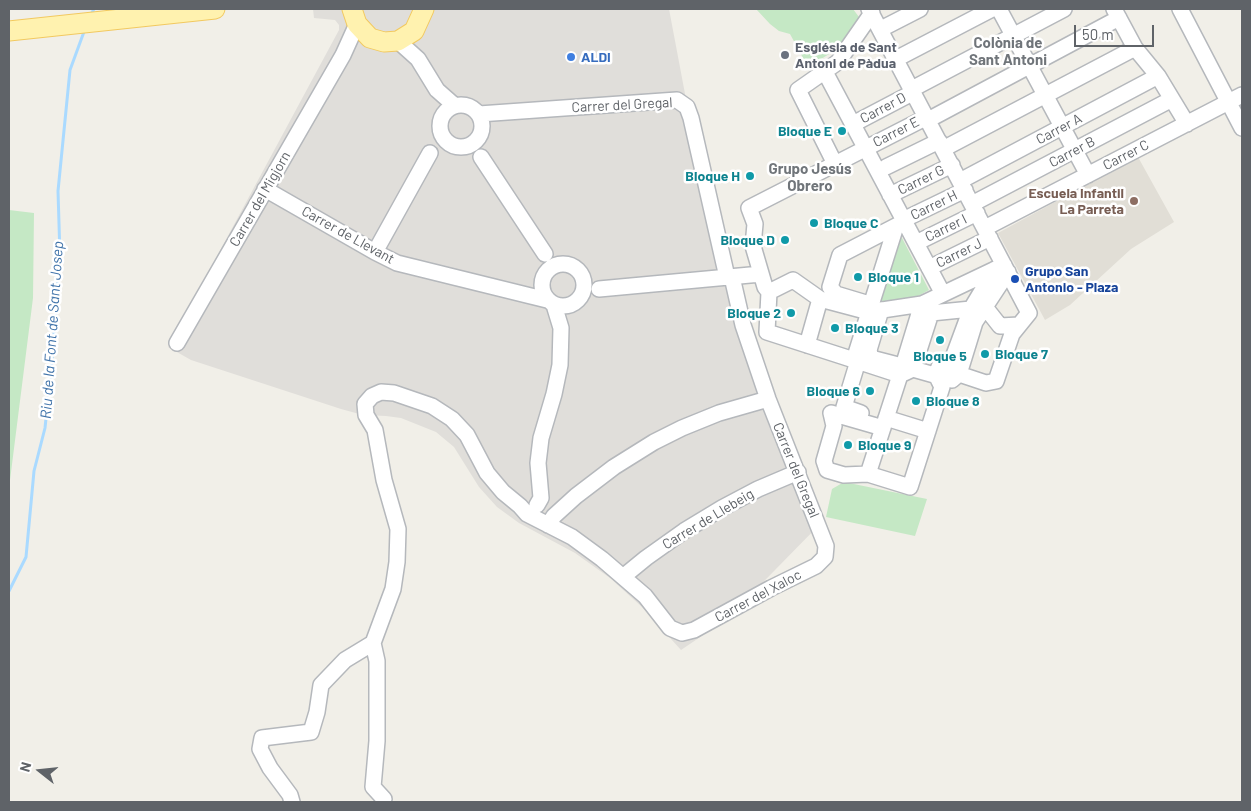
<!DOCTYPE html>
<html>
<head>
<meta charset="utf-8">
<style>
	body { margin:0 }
	#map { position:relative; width:1251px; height:811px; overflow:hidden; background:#f1efe8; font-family:Barlow,sans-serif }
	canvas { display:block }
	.frame { position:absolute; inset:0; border:10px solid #5f6368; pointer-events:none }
	.north { position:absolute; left:15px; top:746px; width:50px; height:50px; -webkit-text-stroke:4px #fff; paint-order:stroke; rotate:286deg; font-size:14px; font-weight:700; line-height:20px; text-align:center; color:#5f6368 }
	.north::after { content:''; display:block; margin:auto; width:18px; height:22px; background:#5f6368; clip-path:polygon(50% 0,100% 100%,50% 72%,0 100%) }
	.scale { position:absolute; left:1074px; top:25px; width:80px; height:22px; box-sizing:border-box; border:2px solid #5f6368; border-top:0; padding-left:6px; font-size:15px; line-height:18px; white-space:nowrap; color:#5f6368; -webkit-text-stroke:4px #fff; paint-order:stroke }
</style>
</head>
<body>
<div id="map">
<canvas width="1251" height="811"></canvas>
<div class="frame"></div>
<div class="north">N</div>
<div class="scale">50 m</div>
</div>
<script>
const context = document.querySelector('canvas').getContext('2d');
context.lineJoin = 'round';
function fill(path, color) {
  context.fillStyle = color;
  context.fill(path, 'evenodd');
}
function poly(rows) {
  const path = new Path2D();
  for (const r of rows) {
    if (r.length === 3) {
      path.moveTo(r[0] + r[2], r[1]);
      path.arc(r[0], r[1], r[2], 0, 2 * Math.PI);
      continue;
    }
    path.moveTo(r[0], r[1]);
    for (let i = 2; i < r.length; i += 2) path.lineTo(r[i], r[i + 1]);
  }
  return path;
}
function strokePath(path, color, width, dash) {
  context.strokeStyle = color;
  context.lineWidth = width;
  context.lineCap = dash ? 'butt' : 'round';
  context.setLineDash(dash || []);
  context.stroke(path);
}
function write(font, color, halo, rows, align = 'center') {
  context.font = font + ' Barlow,sans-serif';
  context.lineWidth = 5;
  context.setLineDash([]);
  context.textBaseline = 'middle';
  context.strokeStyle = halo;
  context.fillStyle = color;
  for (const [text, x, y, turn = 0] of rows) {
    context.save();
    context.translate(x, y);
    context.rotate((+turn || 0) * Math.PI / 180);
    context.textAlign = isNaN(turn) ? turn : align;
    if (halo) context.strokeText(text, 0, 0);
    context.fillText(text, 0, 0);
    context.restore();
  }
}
const industrial = poly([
	[313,9,669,9,689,115,724,265,823,521,727,619,681,650,642,607,610,578,575,553,519,523,497,507,479,487,454,447,436,432,401,418,386,416,363,415,341,409,191,360,168,347,339,30,339,25,335,20,314,18]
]);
const education = poly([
	[1138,157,1174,222,1131,249,1070,305,1045,320,998,233]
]);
const green = poly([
	[756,9,853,9,862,21,839,48,808,67,790,34,779,31,770,24],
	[9,210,34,213,33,298,9,488],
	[901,236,929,290,907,302,880,301],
	[844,482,927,499,915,536,826,517,832,489]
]);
const stream = poly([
	[90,16,94,9],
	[9,591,26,557,34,471,45,428,52,360,60,256,58,191,70,70,85,29]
]);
const minor = poly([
	[869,9,1029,313,1012,334,996,381,986,383,959,374],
	[999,9,1088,175],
	[1114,9,1135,48,1158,76,1187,124],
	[1180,9,1242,128],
	[881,29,920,9],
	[398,41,418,59,437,90,454,105],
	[896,59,992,9],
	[825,72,943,294],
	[912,89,1064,9],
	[461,126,21],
	[479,114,677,100,687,107,691,118,727,277],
	[928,120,1119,18],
	[853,124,914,92],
	[943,149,1135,48],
	[481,157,545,254],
	[835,164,798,90,838,62,872,13],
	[886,167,939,141],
	[960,181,1158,76],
	[265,189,375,252,397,263,547,300],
	[890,195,952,165],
	[972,204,1172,99],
	[903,220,965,190],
	[896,226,872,302,866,303,836,294,830,287,840,255,896,226,904,222],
	[985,228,1242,95],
	[916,243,977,213],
	[375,252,430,153],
	[563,285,21],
	[929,268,990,238],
	[599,289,761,274],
	[769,292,793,280,820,299,869,312,922,304,1004,265],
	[985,307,1000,326,1019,325],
	[971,309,995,269],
	[881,310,869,350,871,358,898,365,904,363,922,304],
	[869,312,854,360,767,332,769,292,765,287,753,246,755,224,749,208,927,117],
	[177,343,343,55,357,24],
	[807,345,820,299],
	[854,360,900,375,913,369,952,380,959,374,975,322,1008,272],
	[858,361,844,407,861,413],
	[900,375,868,474,910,487,942,387,936,375,939,367,946,367,951,363,971,309,931,313,913,369],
	[886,418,928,431],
	[868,474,844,475,827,470,824,461,834,426,831,413,883,428],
	[537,505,541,498,538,463,541,438,554,394,560,365,561,328,554,305],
	[548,525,554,516,576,496,614,467,654,442,682,428,719,413,768,399],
	[624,576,646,558,684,531,722,508,758,489,798,472],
	[373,643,377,661,377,741,373,787,384,799],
	[292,802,290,795,270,768,260,749,262,738,311,732,317,712,321,685,345,660,373,643,393,589,397,562,398,529,384,480,375,430,366,415,365,404,372,396,381,392,394,393,432,406,452,419,467,435,487,473,503,492,520,506,527,514,572,537,602,559,645,596,670,628,682,633,694,630,771,588,816,566,825,557,826,546,768,399,743,325,732,277]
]);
const major = poly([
	[352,9,357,24,370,38,384,42,398,41,414,31,424,9],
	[9,31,215,9]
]);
const markers = [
	[785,55,5,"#6b7280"],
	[571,57,5,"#3f7fe0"],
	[842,131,5,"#0f9aa8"],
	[750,176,5,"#0f9aa8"],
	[1134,201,5,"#8d6e63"],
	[814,223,5,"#0f9aa8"],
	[785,240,5,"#0f9aa8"],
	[858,277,5,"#0f9aa8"],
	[1015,279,5,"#1a4fb4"],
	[791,313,5,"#0f9aa8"],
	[835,328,5,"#0f9aa8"],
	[940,340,5,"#0f9aa8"],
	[985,354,5,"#0f9aa8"],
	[870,391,5,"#0f9aa8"],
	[916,401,5,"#0f9aa8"],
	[848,445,5,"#0f9aa8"]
];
const worshipNames = [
	["Església de Sant",795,47],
	["Antoni de Pàdua",795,63]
];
const shopNames = [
	["ALDI",581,57]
];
const streetNames = [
	["Carrer del Gregal",622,105,-3],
	["Carrer D",883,108,-28],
	["Carrer A",1059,129,-28],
	["Carrer E",896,132,-27],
	["Carrer B",1072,152,-28],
	["Carrer C",1126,155,-27],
	["Carrer G",921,180,-26],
	["Carrer del Migjorn",260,199,-60],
	["Carrer H",934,205,-26],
	["Carrer I",946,228,-26],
	["Carrer de Llevant",348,235,29],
	["Carrer J",959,253,-26],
	["Carrer del Gregal",796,470,68],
	["Carrer de Llebeig",708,519,-31],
	["Carrer del Xaloc",758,596,-28]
];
const cultureNames = [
	["Bloque E",832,131,"right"],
	["Bloque H",740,176,"right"],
	["Bloque C",824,223],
	["Bloque D",775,240,"right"],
	["Bloque 1",868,277],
	["Bloque 2",781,313,"right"],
	["Bloque 3",845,328],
	["Bloque 7",995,354],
	["Bloque 5",940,356,"center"],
	["Bloque 6",860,391,"right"],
	["Bloque 8",926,401],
	["Bloque 9",858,445]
];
const educationNames = [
	["Escuela Infantil",1124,193],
	["La Parreta",1124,209]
];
const transitNames = [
	["Grupo San",1025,271],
	["Antonio - Plaza",1025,287]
];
const neighbourhoodNames = [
	["Colònia de",1008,43],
	["Sant Antoni",1008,60],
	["Grupo Jesús",810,169],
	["Obrero",810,186]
];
const waterNames = [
	["Riu de la Font de Sant Josep",52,330,-86]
];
fill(industrial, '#e0deda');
fill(education, '#e1ded6');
fill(green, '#c5e8c5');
strokePath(stream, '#aadaff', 3);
strokePath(minor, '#b5b8bc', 18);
strokePath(major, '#f2c960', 21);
strokePath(minor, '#fff', 15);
strokePath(major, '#fff2af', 19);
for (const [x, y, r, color] of markers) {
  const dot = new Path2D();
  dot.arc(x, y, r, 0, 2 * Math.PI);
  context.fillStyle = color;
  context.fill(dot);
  strokePath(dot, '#fff', 2);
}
write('bold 14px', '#5b616d', '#fff', worshipNames, 'left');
write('bold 14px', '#366cbe', '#fff', shopNames, 'left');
write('14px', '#5f6368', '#fff', streetNames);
write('bold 14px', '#0d838f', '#fff', cultureNames, 'left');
write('bold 14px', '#785e54', '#fff', educationNames, 'right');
write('bold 14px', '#164399', '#fff', transitNames, 'left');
write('bold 15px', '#70757a', '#fff', neighbourhoodNames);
write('italic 15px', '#4174aa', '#fff', waterNames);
</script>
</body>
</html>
